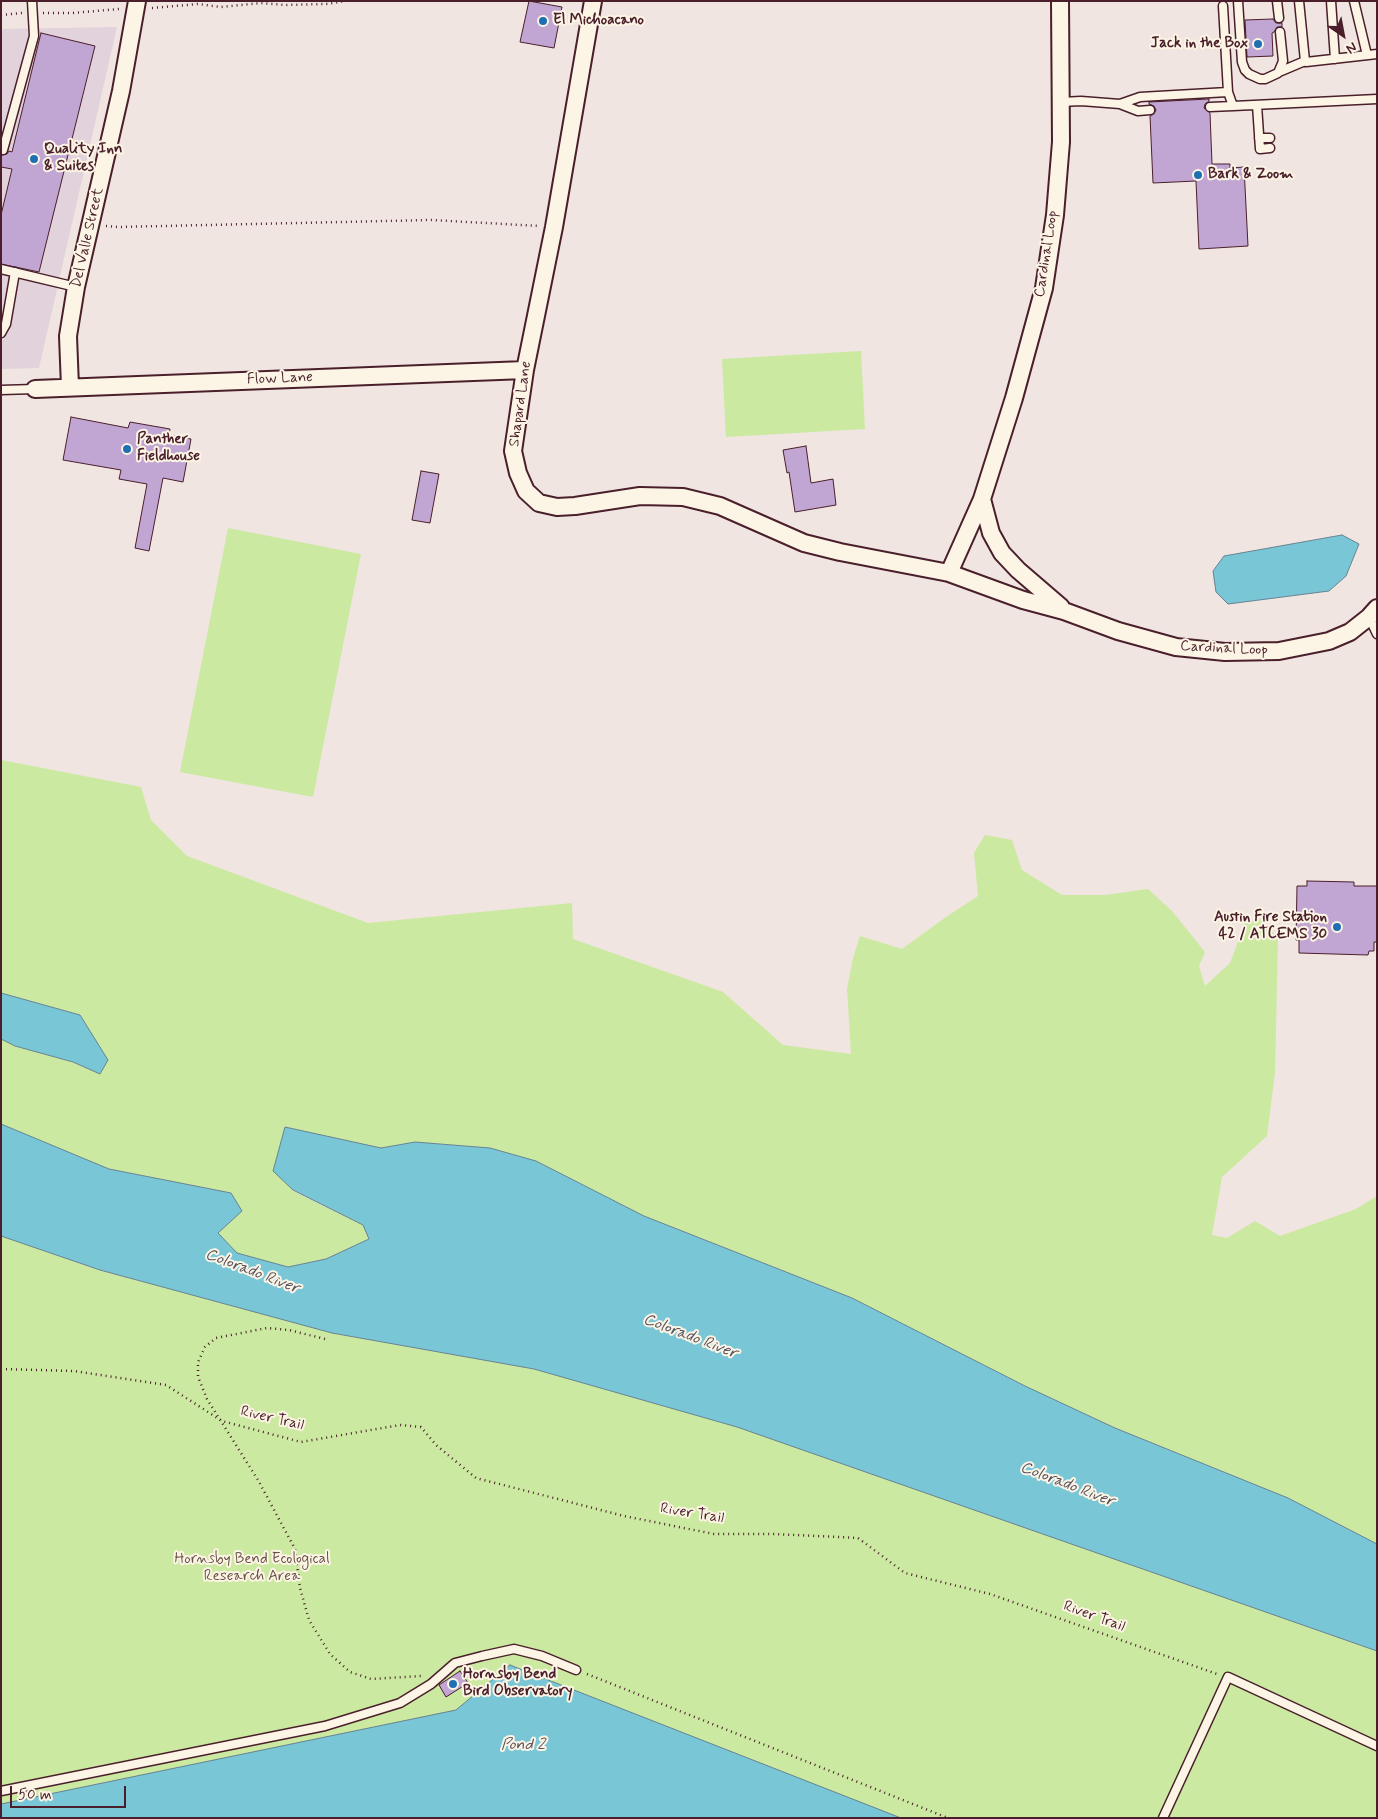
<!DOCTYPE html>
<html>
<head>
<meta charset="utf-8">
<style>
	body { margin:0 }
	#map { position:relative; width:1378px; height:1819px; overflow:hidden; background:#f0e5e1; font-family:Mynerve,sans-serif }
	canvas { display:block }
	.frame { position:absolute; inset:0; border:2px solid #4a1f2b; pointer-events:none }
	.north { position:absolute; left:1318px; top:10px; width:50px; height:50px; -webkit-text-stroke:4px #fcf5e5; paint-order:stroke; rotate:147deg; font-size:14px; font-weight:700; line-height:20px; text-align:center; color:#4a1f2b }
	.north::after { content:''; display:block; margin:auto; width:18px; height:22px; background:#4a1f2b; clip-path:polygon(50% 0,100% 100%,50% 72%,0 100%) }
	.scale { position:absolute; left:10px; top:1786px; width:116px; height:22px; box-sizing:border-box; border:2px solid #4a1f2b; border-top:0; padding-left:6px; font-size:15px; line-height:18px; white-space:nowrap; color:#4a1f2b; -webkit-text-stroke:4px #fcf5e5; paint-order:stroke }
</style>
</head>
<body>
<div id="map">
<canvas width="1378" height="1819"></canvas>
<div class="frame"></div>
<div class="north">N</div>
<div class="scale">50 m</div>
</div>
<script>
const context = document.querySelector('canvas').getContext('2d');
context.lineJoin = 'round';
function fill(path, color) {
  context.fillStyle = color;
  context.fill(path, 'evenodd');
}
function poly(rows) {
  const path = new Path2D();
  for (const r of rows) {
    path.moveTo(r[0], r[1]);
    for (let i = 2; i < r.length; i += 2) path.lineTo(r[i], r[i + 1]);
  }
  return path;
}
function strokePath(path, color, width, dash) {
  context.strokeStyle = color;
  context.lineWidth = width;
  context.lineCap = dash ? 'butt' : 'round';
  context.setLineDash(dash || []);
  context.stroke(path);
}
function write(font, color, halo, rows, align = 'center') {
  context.font = font + ' Mynerve,sans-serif';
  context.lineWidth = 4;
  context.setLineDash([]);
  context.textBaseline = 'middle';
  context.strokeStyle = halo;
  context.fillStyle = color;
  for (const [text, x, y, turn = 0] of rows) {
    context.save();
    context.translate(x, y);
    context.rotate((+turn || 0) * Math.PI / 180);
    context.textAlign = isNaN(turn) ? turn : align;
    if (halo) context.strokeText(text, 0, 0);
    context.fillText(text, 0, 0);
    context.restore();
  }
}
const built = poly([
	[117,27,39,368,1,369,1,35,3,29]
]);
const green = poly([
	[861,351,865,429,726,437,722,359],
	[228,528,361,554,313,797,180,772],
	[1,760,141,787,151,820,187,856,368,923,572,903,573,939,723,992,783,1045,851,1054,847,989,853,958,860,936,902,949,946,917,978,896,974,853,985,835,1012,840,1022,870,1062,895,1105,895,1148,889,1172,911,1205,952,1199,966,1205,986,1230,963,1245,923,1260,919,1278,937,1275,1073,1267,1136,1222,1177,1212,1235,1227,1238,1255,1221,1280,1236,1356,1209,1377,1196,1377,1544,1288,1498,1115,1428,1025,1386,852,1298,644,1216,536,1161,490,1148,415,1142,381,1148,285,1127,293,1191,363,1225,369,1239,326,1259,288,1267,237,1253,217,1233,231,1193,109,1169,1,1124,1,1039,15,1046,73,1062,100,1074,80,1015,1,993],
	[1,1236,100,1270,332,1333,534,1369,737,1427,1377,1651,1377,1818,1,1818]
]);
const water = poly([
	[1342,535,1359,544,1346,576,1329,591,1228,604,1216,592,1213,571,1224,556,1342,535],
	[1,993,80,1015,108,1060,100,1074,73,1062,15,1046,1,1039,1,993],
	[1,1124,109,1169,231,1193,242,1211,218,1233,237,1253,288,1267,326,1259,369,1239,363,1225,293,1190,273,1171,285,1127,381,1148,415,1142,490,1148,536,1161,644,1216,852,1298,1025,1386,1115,1428,1288,1498,1377,1544,1377,1651,737,1427,534,1369,332,1333,100,1270,1,1236,1,1124],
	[510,1665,901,1818,1,1818,1,1804,456,1710,510,1665]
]);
const building = poly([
	[529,1,562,7,554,48,520,42,529,1],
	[1273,19,1276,23,1282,23,1282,27,1277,27,1274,32,1272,33,1273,56,1247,57,1245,20,1273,19],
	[41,33,95,46,39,272,1,264,1,215,12,169,1,167,1,155,7,154,9,151,12,152,41,33],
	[1209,99,1209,101,1205,104,1204,108,1210,113,1212,164,1230,164,1230,168,1244,167,1248,246,1199,249,1196,181,1153,183,1150,116,1154,114,1156,110,1154,106,1149,104,1149,102,1209,99],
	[71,417,128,428,130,422,170,429,169,435,191,439,183,482,163,478,149,551,135,548,147,484,119,479,121,470,63,460,71,417],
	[806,446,811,483,833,479,836,505,795,512,789,472,787,473,783,450,806,446],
	[421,471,439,474,430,523,412,520,421,471],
	[1307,881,1354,882,1354,886,1377,886,1377,942,1374,942,1374,951,1369,951,1368,955,1299,953,1299,940,1296,940,1297,886,1307,886,1307,881],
	[460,1671,468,1683,446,1697,439,1685,460,1671]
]);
const path = poly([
	[152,8,198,4,221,7,261,3,285,5,326,4,346,1],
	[43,13,72,13,119,9],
	[1,15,22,13],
	[106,226,118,227,431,220,540,226],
	[325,1339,289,1330,267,1328,216,1338,205,1347,198,1362,198,1377,207,1399,258,1480,295,1549,300,1588,309,1620,330,1654,350,1672,371,1679,421,1676],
	[1,1369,74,1371,166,1385,222,1421,301,1442,400,1425,421,1427,436,1445,476,1478,624,1516,714,1534,775,1534,858,1538,905,1573,990,1594,1217,1674],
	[587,1674,948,1818]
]);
const lane = poly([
	[1238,1,1242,62,1245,70,1249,74,1260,79,1265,79,1278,73,1283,61,1280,32],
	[1277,1,1279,18],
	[1299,1,1305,61,1306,62,1377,54],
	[1331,1,1335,59],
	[1354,1,1367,55],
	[1223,6,1228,92,1233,106,1377,99],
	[1279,72,1305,61],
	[1061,102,1081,101,1120,104,1140,97,1228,92],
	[1120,104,1138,111,1150,110],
	[1257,105,1260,149,1270,148],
	[1210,107,1233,106],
	[1259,138,1270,138],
	[3,150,34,36,32,1],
	[1,269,76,287],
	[1,333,6,324,15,272],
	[1,390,35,389],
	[1369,617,1377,634],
	[1,1791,325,1726,400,1703,431,1684,455,1663,482,1656,514,1649,542,1656,576,1670],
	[1163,1818,1228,1677,1377,1746]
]);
const street = poly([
	[593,1,554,227,525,370,513,451,518,473,526,491,539,503,557,507,575,506,640,496,683,497,720,506,804,543,840,552,949,573,1023,600,1064,611,1118,631,1176,647,1225,652,1279,651,1329,641,1350,632,1369,617,1377,608],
	[70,387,68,336,76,287,121,91,137,1],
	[35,389,525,370],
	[982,499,991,533,1002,553,1018,570,1061,607],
	[949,573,982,499,1014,398,1044,288,1055,215,1061,142,1060,1]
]);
const markers = [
	[543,21,5,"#1f6fb2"],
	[1258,44,5,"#1f6fb2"],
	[34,159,5,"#1f6fb2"],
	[1198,175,5,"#1f6fb2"],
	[127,449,5,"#1f6fb2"],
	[1337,927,5,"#1f6fb2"],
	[453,1684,5,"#1f6fb2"]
];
const poiNames = [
	["El Michoacano",553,21],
	["Jack in the Box",1248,44,"right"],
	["Quality Inn",44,150],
	["& Suites",44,167],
	["Bark & Zoom",1208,175],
	["Panther",137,440],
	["Fieldhouse",137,457],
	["Austin Fire Station",1327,918,"right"],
	["42 / ATCEMS 30",1327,935,"right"],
	["Hornsby Bend",463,1675],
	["Bird Observatory",463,1692]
];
const streetNames = [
	["Del Valle Street",88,238,-77],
	["Cardinal Loop",1047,254,-81],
	["Flow Lane",280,379,-2],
	["Shapard Lane",521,404,-82],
	["Cardinal Loop",1224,649,3],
	["River Trail",272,1419,13],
	["River Trail",692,1514,9],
	["River Trail",1094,1617,20]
];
const parkNames = [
	["Hornsby Bend Ecological",252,1560],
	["Research Area",252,1577]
];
const waterNames = [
	["Colorado River",252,1272,21],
	["Colorado River",690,1337,21],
	["Colorado River",1067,1485,21],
	["Pond 2",523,1746]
];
fill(built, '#e2d2dc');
fill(green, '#cbe9a0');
fill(water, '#79c6d7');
strokePath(water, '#668392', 1);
fill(building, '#c1a5d2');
strokePath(building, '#4a1f2b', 1);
strokePath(lane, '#4a1f2b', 11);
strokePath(street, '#4a1f2b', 20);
strokePath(path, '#4a1f2b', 2.5, [1, 4]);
strokePath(lane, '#fcf5e5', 8);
strokePath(street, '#fcf5e5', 16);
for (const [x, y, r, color] of markers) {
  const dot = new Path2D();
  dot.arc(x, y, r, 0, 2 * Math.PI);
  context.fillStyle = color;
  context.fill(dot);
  strokePath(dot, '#fcf5e5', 2);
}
write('bold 15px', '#4a1f2b', '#fcf5e5', poiNames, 'left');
write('15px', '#4a1f2b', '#fcf5e5', streetNames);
write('15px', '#6a5248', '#fcf5e5', parkNames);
write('italic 16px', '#58515f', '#fcf5e5', waterNames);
</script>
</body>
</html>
